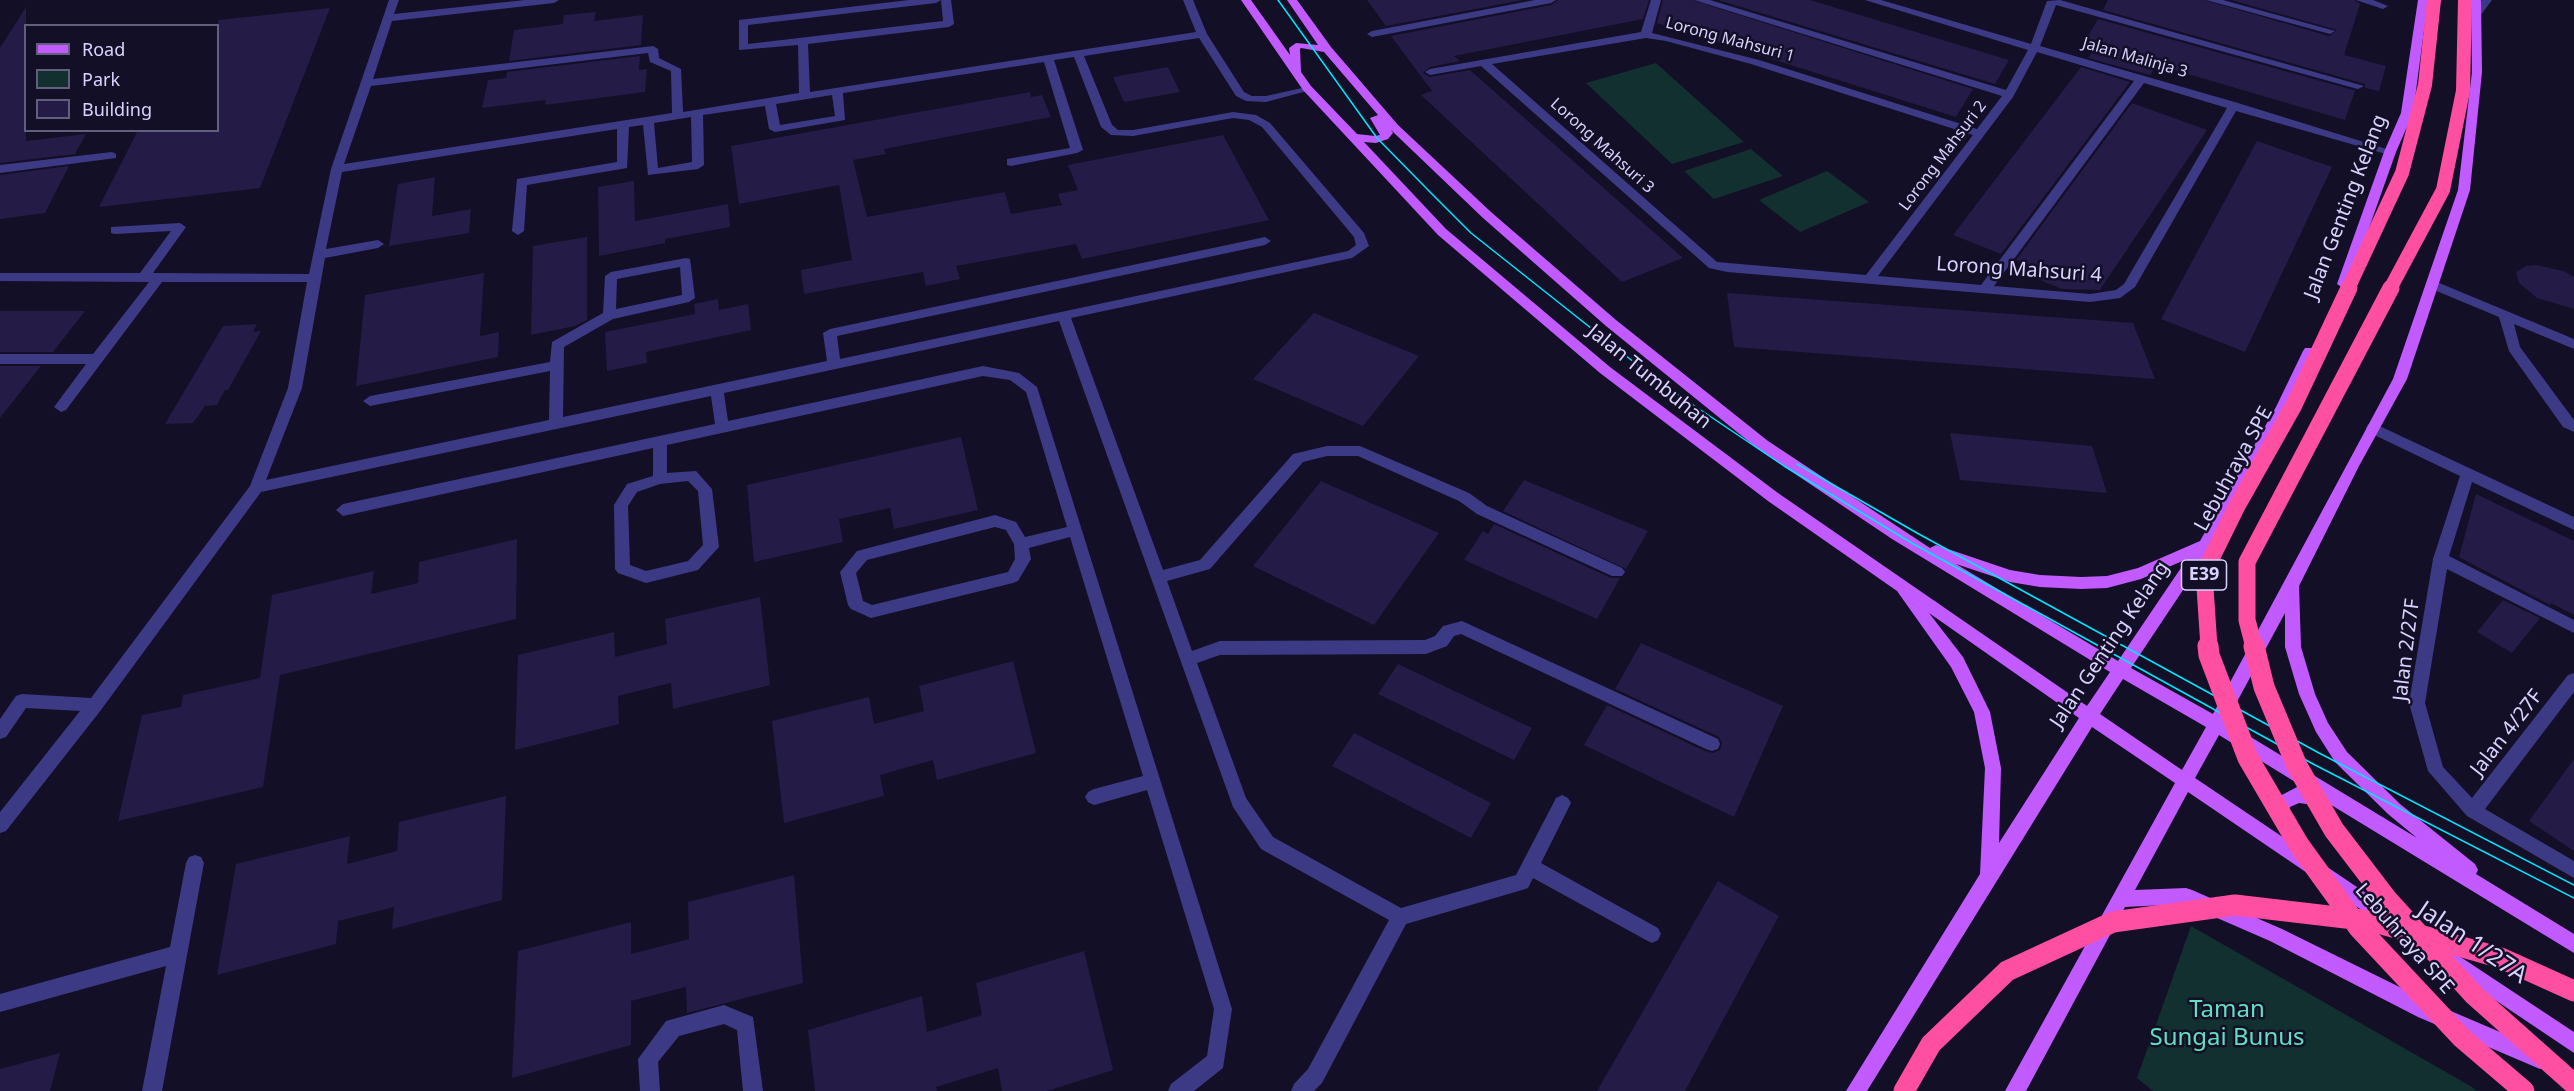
<!DOCTYPE html>
<html>
<head>
<meta charset="utf-8">
<style>
	body { margin:0 }
	#map { position:relative; width:2574px; height:1091px; overflow:hidden; background:#130f26; font-family:"Noto Sans",sans-serif }
	canvas { display:block }
	.legend { position:absolute; left:24px; top:24px; width:195px; height:108px; box-sizing:border-box; background:#130f26; border:2px solid #625e7d; margin:0; padding:8px 10px; list-style:none; font-size:18px; color:#d9d4ff }
	.legend li { display:flex; align-items:center; gap:12px; height:30px }
	.legend b { width:30px; border:2px solid #625e7d }
</style>
</head>
<body>
<div id="map">
<canvas width="2574" height="1091"></canvas>
<ul class="legend">
<li><b style="height:8px;background:#c25bff"></b>Road</li>
<li><b style="height:16px;background:#12302f"></b>Park</li>
<li><b style="height:16px;background:#241b47"></b>Building</li>
</ul>
</div>
<script>
const context = document.querySelector('canvas').getContext('2d');
context.lineJoin = 'round';
function fill(path, color) {
  context.fillStyle = color;
  context.fill(path, 'evenodd');
}
function poly(rows) {
  const path = new Path2D();
  for (const r of rows) {
    path.moveTo(r[0], r[1]);
    for (let i = 2; i < r.length; i += 2) path.lineTo(r[i], r[i + 1]);
  }
  return path;
}
function strokePath(path, color, width, dash) {
  context.strokeStyle = color;
  context.lineWidth = width;
  context.lineCap = dash ? 'butt' : 'round';
  context.setLineDash(dash || []);
  context.stroke(path);
}
function write(font, color, halo, rows, align = 'center') {
  context.font = font + ' "Noto Sans",sans-serif';
  context.lineWidth = 5;
  context.setLineDash([]);
  context.textBaseline = 'middle';
  context.strokeStyle = halo;
  context.fillStyle = color;
  for (const [text, x, y, turn = 0] of rows) {
    context.save();
    context.translate(x, y);
    context.rotate((+turn || 0) * Math.PI / 180);
    context.textAlign = isNaN(turn) ? turn : align;
    if (halo) context.strokeText(text, 0, 0);
    context.fillText(text, 0, 0);
    context.restore();
  }
}
const green = poly([
	[1656,63,1744,142,1672,164,1586,83],
	[1751,149,1783,176,1714,199,1684,171],
	[1827,171,1869,202,1800,232,1759,200],
	[2191,926,2472,1087,2477,1091,2153,1091,2137,1078]
]);
const building = poly([
	[1367,0,1523,0,1386,26],
	[1558,0,1649,0,1643,19,1454,56,1460,61,1430,67,1423,73,1430,77,1470,70,1683,258,1622,282,1421,95,1432,91,1391,36,1551,5],
	[1663,0,1692,0,1973,89,1956,117,1657,23],
	[1718,0,1810,0,2009,60,1995,84],
	[2108,0,2204,0,2329,36,2337,30,2231,0,2354,0,2360,4,2344,55,2386,66,2379,91,2365,88,2365,84,2103,10],
	[26,7,26,141,86,134,75,154,0,163,0,48],
	[330,8,260,188,99,207,138,130,218,130,218,20],
	[596,12,594,21,643,15,641,45,509,61,514,30,563,24,564,15],
	[2098,19,2353,90,2355,91,2345,120,2157,65,2150,75,2088,58,2096,47,2084,43],
	[640,56,639,70,647,69,645,92,545,105,546,100,482,108,488,80,506,78,507,72],
	[1168,67,1180,92,1124,102,1113,77],
	[2081,67,2130,82,2001,254,1953,235],
	[1030,92,1031,97,1042,95,1051,117,884,149,886,154,853,160,867,217,1005,192,1011,214,1062,205,1058,194,1078,190,1068,165,1223,135,1269,220,1082,259,1076,244,956,266,960,279,926,286,923,272,804,294,801,270,852,260,839,185,739,204,731,146],
	[2132,103,2207,130,2100,290,2062,289,2023,273,2029,266,2016,260],
	[2257,141,2332,167,2245,352,2161,319],
	[69,166,45,213,0,219,0,175],
	[435,177,432,216,471,209,469,233,389,246,398,184],
	[634,181,635,221,728,204,730,227,665,239,665,243,599,256,598,187],
	[587,237,587,320,575,326,531,335,533,246],
	[2536,265,2563,271,2574,277,2574,309,2537,298,2519,283,2516,272,2526,266],
	[484,273,480,336,499,332,498,357,356,386,365,295],
	[1727,293,2133,323,2155,379,1734,347],
	[718,299,719,310,748,304,751,330,646,352,647,363,607,371,605,332,695,314,694,304],
	[0,311,85,311,53,352,0,352],
	[1314,313,1419,356,1363,426,1253,379],
	[257,324,253,332,261,331,228,390,225,390,217,405,205,406,193,423,165,424,223,326],
	[0,366,41,366,0,418],
	[1950,433,2092,446,2107,493,1960,480],
	[961,437,978,510,894,529,890,508,839,519,843,542,754,562,747,485],
	[1524,480,1648,531,1626,569,1503,511],
	[1321,481,1439,533,1374,625,1253,566],
	[2476,494,2574,541,2574,615,2551,603,2550,605,2459,557],
	[1494,524,1611,578,1620,578,1597,619,1464,560,1483,531,1488,534],
	[517,539,516,619,280,675,263,787,118,821,142,715,181,707,183,695,260,678,272,595,374,571,371,594,418,583,419,562],
	[760,597,770,685,673,709,671,683,618,696,619,724,515,750,518,655,614,632,615,657,667,644,665,619],
	[2503,600,2540,618,2512,653,2477,632],
	[1641,643,1783,706,1734,817,1584,745,1607,705,1705,751,1713,753,1720,750,1722,743,1719,737,1615,689],
	[1013,661,1036,753,937,780,933,760,880,775,884,796,784,823,772,721,869,697,874,724,924,711,919,686],
	[1398,664,1532,728,1514,760,1378,694],
	[1354,733,1491,803,1471,838,1332,766],
	[2574,759,2574,851,2529,821],
	[506,796,502,900,392,929,394,907,338,921,336,944,217,975,236,864,350,836,347,864,397,851,399,822],
	[794,875,803,983,687,1013,686,987,631,1001,631,1045,512,1078,518,951,631,922,631,954,689,939,688,902],
	[1718,881,1779,916,1685,1091,1597,1091],
	[1084,951,1113,1070,1047,1091,1002,1091,998,1068,936,1087,937,1091,815,1091,808,1030,922,996,927,1032,982,1015,976,983],
	[60,1053,50,1091,0,1091,0,1069]
]);
const minor = poly([
	[389,0,399,0,394,14,525,0,559,0,554,3,392,21,373,79,653,46,658,49,659,58,681,69,683,112,799,93,798,45,739,50,739,20,909,0,951,0,954,24,949,27,808,44,810,92,1196,32,1183,0,1193,0,1207,34,1244,92,1252,96,1266,96,1311,86,1311,90,1266,102,1246,101,1236,96,1199,38,1084,56,1112,125,1118,130,1133,130,1233,112,1256,115,1270,123,1364,233,1369,246,1352,258,1071,318,1163,570,1200,560,1293,454,1327,446,1360,446,1469,493,1487,506,1622,568,1625,572,1622,576,1612,576,1477,514,1459,501,1358,456,1327,456,1303,462,1210,569,1167,581,1192,651,1220,641,1425,640,1435,636,1443,626,1462,621,1718,739,1720,744,1718,749,1712,751,1706,749,1461,634,1454,636,1447,646,1426,654,1220,655,1197,663,1246,798,1273,837,1401,908,1516,875,1556,798,1562,795,1568,798,1571,803,1541,863,1658,928,1661,934,1658,940,1652,943,1646,940,1533,878,1528,888,1522,890,1406,924,1322,1083,1314,1091,1291,1091,1294,1084,1308,1069,1389,920,1261,849,1233,807,1059,321,724,393,728,421,983,366,1019,373,1037,387,1232,1009,1223,1068,1194,1091,1168,1091,1171,1084,1207,1056,1214,1009,1147,790,1094,805,1088,802,1085,797,1088,792,1094,789,1143,776,1070,537,1029,548,1031,559,1018,581,1013,583,871,618,851,609,848,605,840,572,857,551,995,515,1016,522,1025,537,1067,527,1026,392,1010,380,983,376,667,445,667,473,696,471,712,489,719,547,698,570,646,583,618,573,615,569,614,505,627,484,653,476,653,448,343,516,336,510,343,504,715,424,711,396,261,492,101,710,6,831,0,833,0,812,80,711,26,708,6,737,0,739,0,719,16,696,22,694,91,698,250,486,288,388,307,282,162,282,66,410,61,412,54,407,86,364,0,364,0,354,93,354,149,282,0,281,0,273,140,273,171,231,115,234,111,233,111,227,180,223,186,227,153,273,309,274,331,169,389,0],
	[941,0,943,21,748,44,748,25,936,3,941,0],
	[648,53,650,62,671,71,672,113,344,164,371,86,648,53],
	[1074,57,1101,127,1111,135,1133,136,1233,118,1249,120,1262,127,1354,237,1356,245,1348,251,840,359,837,336,1265,245,1271,241,1265,237,830,329,823,333,827,361,563,417,564,347,613,319,689,302,695,298,690,259,686,258,611,272,605,276,603,313,552,342,550,362,370,396,363,401,370,406,550,371,549,420,266,480,302,388,325,258,378,248,384,244,378,240,326,249,342,172,617,129,617,162,517,179,512,231,518,235,524,231,527,185,627,168,629,127,643,125,648,175,698,169,704,165,703,115,765,106,769,129,775,132,845,120,843,93,1044,62,1070,148,1007,159,1007,165,1011,166,1077,153,1083,150,1054,60,1074,57],
	[832,95,835,116,780,125,776,104,832,95],
	[691,117,692,162,658,168,654,123,691,117],
	[680,267,682,295,616,309,617,279,680,267],
	[688,481,698,491,703,545,688,561,646,571,630,565,628,506,637,492,660,484,688,481],
	[995,527,1006,530,1014,544,1015,559,1008,572,872,605,863,601,856,573,867,560,995,527],
	[1535,0,1556,0,1551,3,1372,37,1367,34,1372,31,1535,0],
	[1651,0,1661,0,1652,33,1759,60,1977,129,2002,96,1694,0,1710,0,2006,90,2028,50,1865,0,1881,0,2031,44,2047,1,2060,0,2364,86,2358,89,2354,88,2056,5,2040,46,2238,103,2396,152,2394,154,2386,154,2236,111,2135,287,2120,298,2090,302,1727,272,1709,268,1481,66,1430,75,1425,72,1430,69,1641,32,1651,0],
	[1646,38,1666,41,1751,64,1973,135,1866,275,1717,262,1492,64,1646,38],
	[2037,52,2134,81,1981,285,1878,276,2013,97,2037,52],
	[2144,83,2227,108,2124,284,2116,290,2090,294,1994,286,2144,83],
	[2206,0,2223,0,2335,31,2330,34,2206,0],
	[2356,0,2373,0,2388,6,2383,9,2356,0],
	[2482,0,2492,0,2480,16,2472,16,2471,14,2482,0],
	[112,152,116,154,116,158,0,173,0,165,112,152],
	[2432,280,2574,339,2574,349,2514,324,2520,347,2574,420,2574,432,2563,427,2509,351,2499,317,2427,287,2427,281,2432,280],
	[2373,423,2574,517,2574,530,2472,482,2449,556,2574,620,2574,633,2447,569,2425,703,2443,767,2472,798,2568,675,2574,673,2574,692,2485,809,2574,861,2574,878,2467,816,2428,771,2409,703,2433,559,2460,476,2368,432,2366,428,2368,424,2373,423],
	[195,855,201,857,204,863,162,1091,142,1091,166,966,0,1012,0,994,170,947,186,863,189,857,195,855],
	[724,1005,753,1017,763,1091,743,1091,737,1030,724,1024,679,1036,658,1062,660,1091,640,1091,638,1059,666,1021,724,1005]
]);
const major = poly([
	[1241,0,1251,0,1290,55,1289,48,1296,43,1318,45,1287,0,1297,0,1331,47,1398,125,1491,212,1616,320,1768,441,1930,548,1936,545,2010,570,2040,575,2081,577,2107,576,2138,568,2200,541,2276,407,2303,351,2305,348,2315,348,2317,351,2290,407,2211,548,2131,668,2213,714,2393,379,2458,190,2472,72,2471,0,2481,0,2482,72,2470,190,2407,379,2359,466,2299,586,2301,647,2315,694,2328,723,2347,752,2400,804,2475,864,2478,870,2476,874,2574,934,2574,953,2328,803,2322,806,2299,803,2290,807,2287,824,2281,826,2275,824,2272,818,2276,798,2297,787,2305,788,2219,735,2195,778,2403,918,2406,924,2403,930,2397,933,2391,930,2188,792,2135,890,2186,888,2192,890,2282,929,2432,1003,2547,1052,2550,1059,2547,1066,2540,1069,2418,1017,2270,941,2185,904,2125,907,2026,1091,2005,1091,2175,783,2092,727,1867,1091,1846,1091,1980,874,1985,768,1974,712,1951,667,1897,591,1768,501,1600,373,1438,235,1303,90,1241,0],
	[1301,48,1324,52,1378,115,1370,118,1380,135,1375,136,1357,134,1311,86,1301,72,1300,49,1301,48],
	[1391,130,1483,218,1606,326,1758,449,1892,539,2110,672,2087,706,1778,493,1610,367,1446,229,1364,142,1376,143,1388,139,1393,133,1391,130],
	[2187,559,2118,661,1956,564,2010,582,2040,587,2081,589,2107,588,2141,579,2187,559],
	[1929,613,2079,718,1999,843,2001,768,1990,712,1963,657,1929,613],
	[2285,613,2285,647,2299,694,2316,732,2335,762,2388,814,2417,838,2226,722,2285,613],
	[2123,679,2206,727,2182,770,2100,714,2123,679],
	[2418,0,2428,0,2413,113,2396,152,2349,284,2343,288,2337,284,2384,152,2401,113,2418,0],
	[2450,950,2574,1032,2574,1053,2443,965,2441,959,2443,953,2450,950]
]);
const tram = poly([
	[1278,0,1377,138,1431,193,1471,233,1659,382,1784,466,1910,542,2315,765,2574,898],
	[1797,464,1917,533,2319,753,2574,885]
]);
const highwayBridgeFar2 = poly([
	[2348,289,2402,173,2425,85,2434,0],
	[2390,289,2443,190,2463,91,2465,0]
]);
const highwayBridgeFar1 = poly([
	[2209,647,2204,573,2237,506,2294,405,2349,288],
	[2254,647,2247,620,2247,562,2391,288]
]);
const highwayBridge = poly([
	[2208,646,2209,655,2248,758,2299,845,2359,928,2462,1038,2524,1091],
	[2254,646,2264,687,2297,766,2334,830,2386,898,2474,995,2574,1084],
	[1904,1091,1931,1044,2007,971,2113,922,2235,905,2371,921,2501,958,2574,991]
]);
const farStreetnames = [
	["Lorong Mahsuri 1",1730,40,15],
	["Jalan Malinja 3",2135,58,16],
	["Lorong Mahsuri 3",1602,146,42],
	["Lorong Mahsuri 2",1943,156,-53]
];
const shields = [
	[2204,575,45]
];
const shieldNames = [
	["E39",2204,575]
];
const streetNames = [
	["Jalan Genting Kelang",2346,207,-69],
	["Lorong Mahsuri 4",2019,270,4],
	["Jalan Tumbuhan",1649,377,39],
	["Lebuhraya SPE",2234,469,-61],
	["Jalan Genting Kelang",2110,645,-56],
	["Jalan 2/27F",2407,650,-83],
	["Jalan 4/27F",2507,733,-52],
	["Lebuhraya SPE",2404,939,49]
];
const nearStreetnames = [
	["Jalan 1/27A",2472,943,34]
];
const nearParknames = [
	["Taman",2227,1010],
	["Sungai Bunus",2227,1038]
];
fill(green, '#12302f');
fill(building, '#241b47');
fill(minor, '#3d3a85');
fill(major, '#c25bff');
strokePath(tram, '#00e5ff', 1.5);
strokePath(highwayBridgeFar2, '#ff4fa3', 14);
strokePath(highwayBridgeFar1, '#ff4fa3', 17);
strokePath(highwayBridge, '#ff4fa3', 21);
write('16px', '#d9d4ff', '#130f26', farStreetnames);
for (const [x, y, w] of shields) {
  const box = new Path2D();
  box.roundRect(x - w / 2, y - 15, w, 30, 4.5);
  context.fillStyle = '#130f26';
  context.fill(box);
  strokePath(box, '#d9d4ff', 1.5);
}
write('bold 18px', '#d9d4ff', null, shieldNames);
write('20px', '#d9d4ff', '#130f26', streetNames);
write('24px', '#d9d4ff', '#130f26', nearStreetnames);
write('24px', '#5fe0c0', '#130f26', nearParknames);
</script>
</body>
</html>
